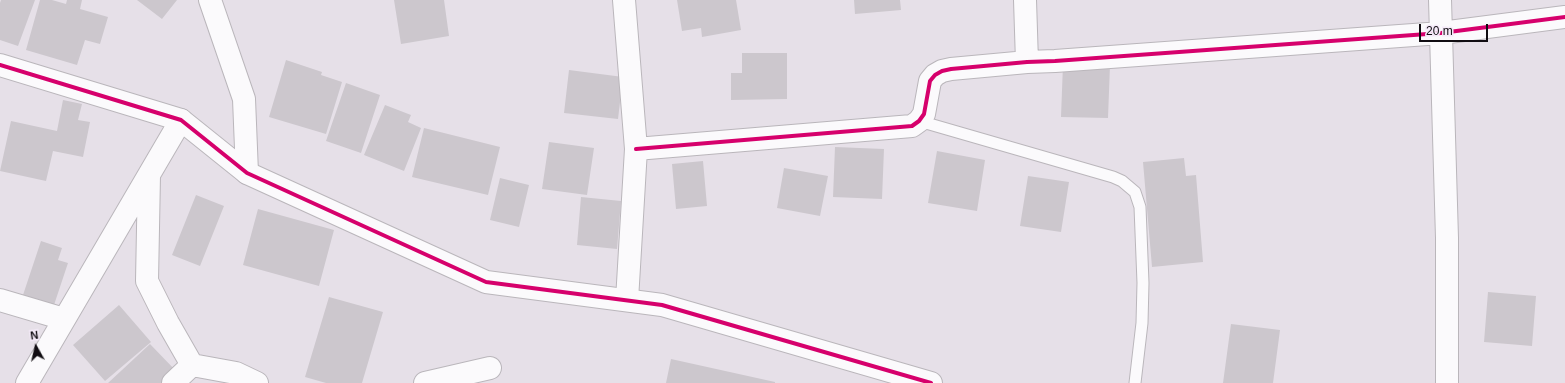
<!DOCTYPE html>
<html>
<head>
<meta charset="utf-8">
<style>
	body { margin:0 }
	#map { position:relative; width:1565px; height:383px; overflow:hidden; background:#e6e0e8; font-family:Arial,sans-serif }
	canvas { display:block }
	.north { position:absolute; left:16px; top:327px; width:40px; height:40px; -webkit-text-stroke:3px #f5ebf9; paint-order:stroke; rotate:352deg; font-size:11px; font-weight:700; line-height:16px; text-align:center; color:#110d12 }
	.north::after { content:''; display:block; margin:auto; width:14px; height:18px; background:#110d12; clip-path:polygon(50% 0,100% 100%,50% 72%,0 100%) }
	.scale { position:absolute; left:1419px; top:24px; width:69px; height:18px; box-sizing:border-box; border:2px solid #110d12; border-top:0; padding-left:5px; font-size:12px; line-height:14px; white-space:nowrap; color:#110d12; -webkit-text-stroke:3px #f5ebf9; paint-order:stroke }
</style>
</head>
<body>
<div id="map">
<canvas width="1565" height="383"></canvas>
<div class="north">N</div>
<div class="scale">20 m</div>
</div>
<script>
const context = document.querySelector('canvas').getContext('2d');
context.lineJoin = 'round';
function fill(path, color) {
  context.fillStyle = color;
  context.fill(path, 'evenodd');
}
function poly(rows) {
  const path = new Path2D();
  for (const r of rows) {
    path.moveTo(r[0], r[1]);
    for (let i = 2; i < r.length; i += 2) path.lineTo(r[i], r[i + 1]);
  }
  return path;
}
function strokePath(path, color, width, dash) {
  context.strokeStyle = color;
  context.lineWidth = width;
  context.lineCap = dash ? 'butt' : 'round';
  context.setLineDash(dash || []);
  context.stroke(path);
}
const building = poly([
	[1,0,35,0,18,46,0,40,0,3],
	[40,0,52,0,66,4,67,0,82,0,80,9,108,17,100,44,85,40,77,65,26,50],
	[137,0,177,0,162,19],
	[394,0,444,0,449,36,401,44],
	[677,0,736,0,741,30,702,37,701,28,682,31],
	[854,0,900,0,901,10,855,14],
	[742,53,787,53,787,99,731,100,731,73,742,73],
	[286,60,322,72,321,75,342,82,326,134,269,117],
	[1063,64,1110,65,1108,118,1061,117],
	[569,70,623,77,618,119,564,113],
	[346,83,380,95,361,153,326,141],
	[63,100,82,104,78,120,90,122,83,157,53,151,46,181,0,171,11,121,57,131],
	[385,105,411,115,408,122,421,128,404,171,364,155],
	[424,128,500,147,488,195,412,177],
	[549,142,594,148,587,195,542,189],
	[835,147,884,149,882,199,833,197],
	[937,151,985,160,977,211,928,203],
	[1184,158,1186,176,1196,175,1203,262,1152,267,1143,162],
	[703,161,707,206,676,209,672,164],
	[784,168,828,176,820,216,777,208],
	[1028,176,1069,182,1061,232,1020,226],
	[500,178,529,185,519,227,490,220],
	[196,195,224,206,200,266,172,255],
	[581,197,621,201,617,249,577,245],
	[258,209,334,230,319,286,243,265],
	[41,241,62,248,58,260,68,263,54,305,23,295],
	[1488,292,1536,296,1532,346,1484,342],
	[329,297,383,312,362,383,326,383,305,377],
	[119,305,151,342,105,381,73,345],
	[1231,324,1280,330,1273,383,1223,383],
	[150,344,177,372,165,383,108,383],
	[671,359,775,382,775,383,666,383]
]);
const lane = poly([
	[919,121,1113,177,1122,181,1135,192,1140,207,1143,283,1142,323,1135,383]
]);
const street = poly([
	[210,0,244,99,247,173],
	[624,0,636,149,627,300],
	[1025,0,1027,62],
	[1440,0,1447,238,1447,383],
	[636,149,912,126,919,121,924,114,930,81,935,75,942,71,951,69,1027,62,1055,61,1441,33,1565,17],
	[149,175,147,281,168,323,192,365,236,373,257,383],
	[0,300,64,319],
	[27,383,181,120],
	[173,383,192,365],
	[425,383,490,368]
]);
const secondary = poly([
	[0,65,181,120,247,173,486,282,662,305,931,383]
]);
const cycleway = poly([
	[0,65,181,120,247,173,486,282,662,305,931,383],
	[636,149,912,126,919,121,924,114,930,81,935,75,942,71,951,69,1027,62,1055,61,1441,33,1565,17]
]);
fill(building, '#ccc7cd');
strokePath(lane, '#bab6bb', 13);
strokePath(street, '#bab6bb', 24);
strokePath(secondary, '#bab6bb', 24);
strokePath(lane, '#fbfafc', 11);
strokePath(street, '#fbfafc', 22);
strokePath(secondary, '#fbfafc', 22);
strokePath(cycleway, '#d6006c', 4);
</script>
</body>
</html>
